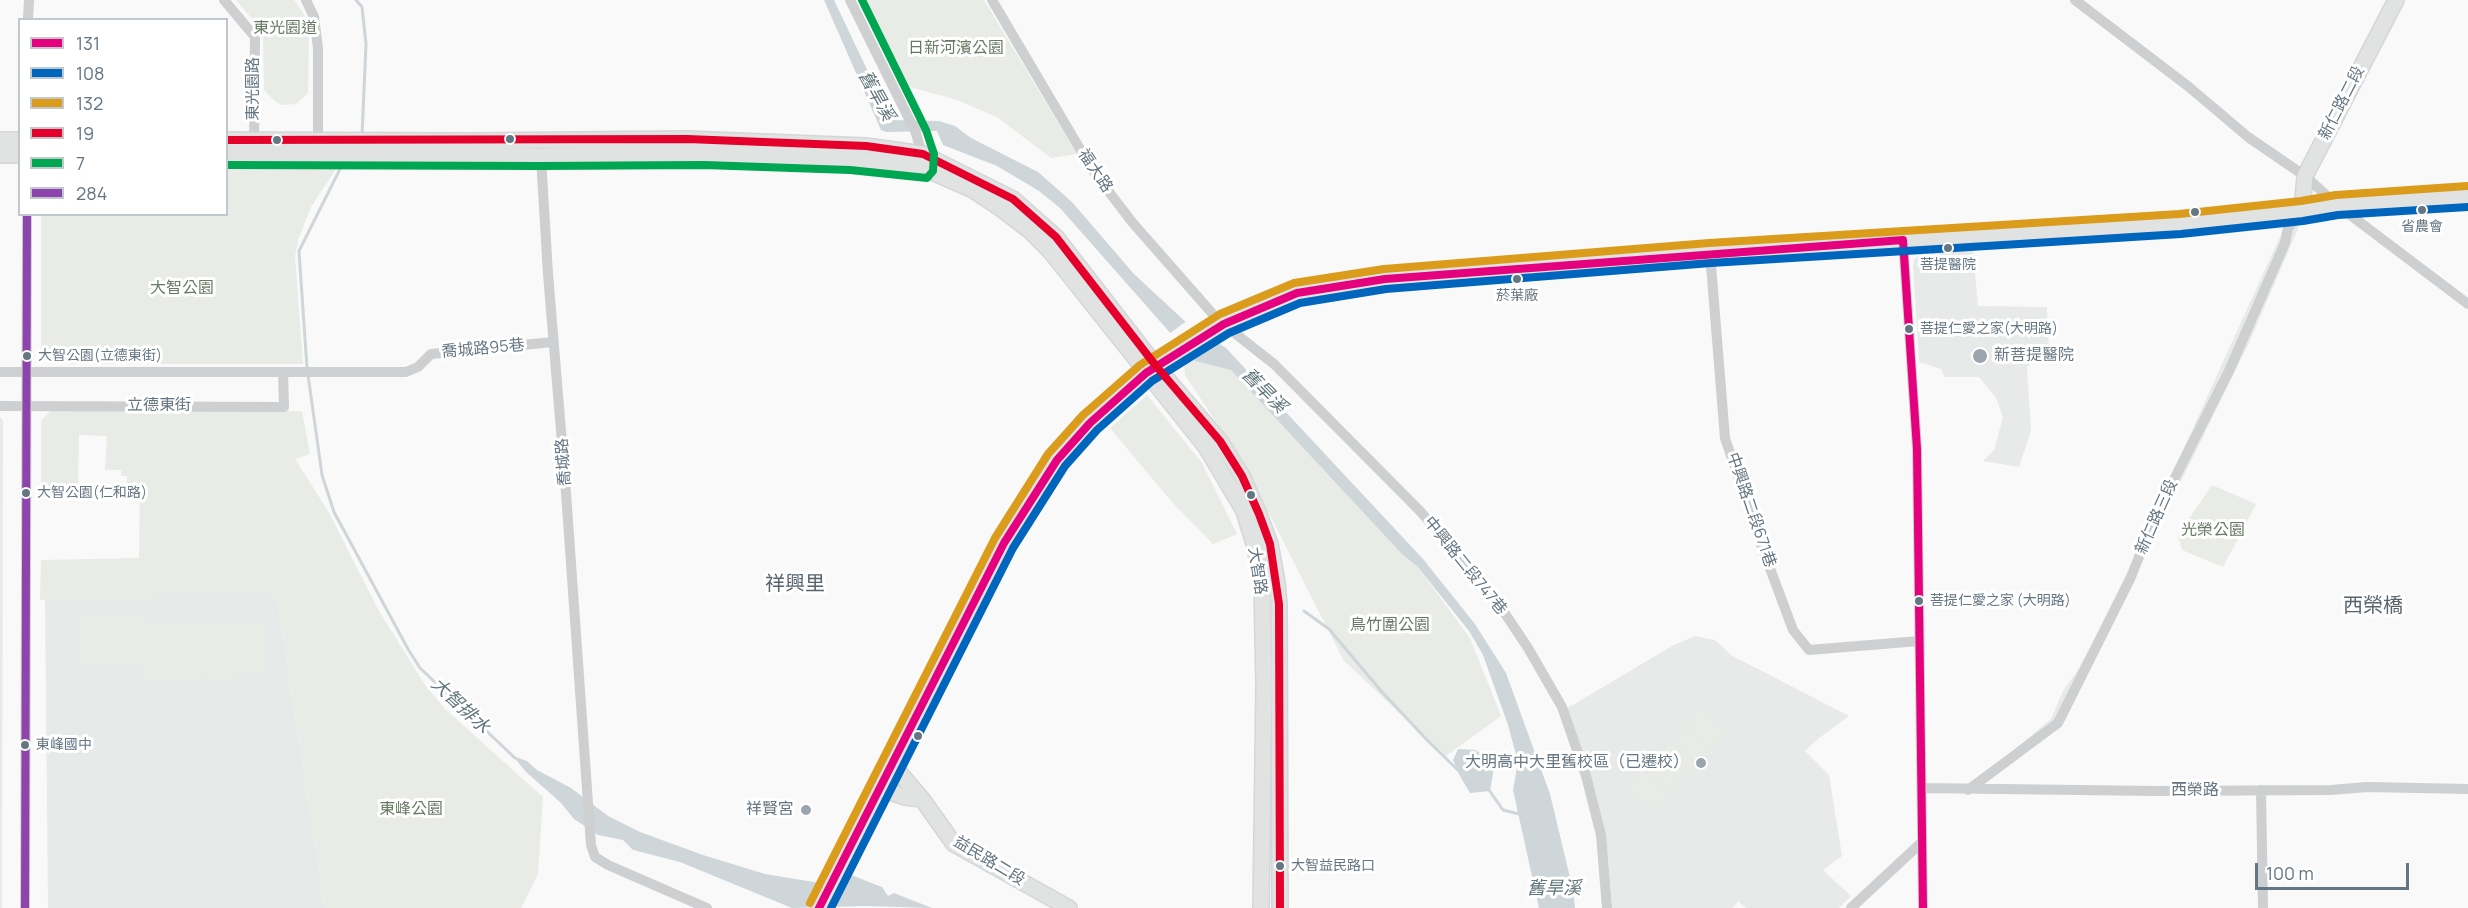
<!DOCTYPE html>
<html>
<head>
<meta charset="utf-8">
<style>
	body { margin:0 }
	#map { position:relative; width:2468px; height:908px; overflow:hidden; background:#f9f9f9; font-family:Manrope,sans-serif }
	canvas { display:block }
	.legend { position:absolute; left:18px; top:18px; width:210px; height:198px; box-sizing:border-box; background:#fff; border:2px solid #c1c8cd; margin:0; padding:8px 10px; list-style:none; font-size:18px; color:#657683 }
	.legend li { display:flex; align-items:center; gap:12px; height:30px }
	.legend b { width:30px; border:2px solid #c1c8cd }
	.scale { position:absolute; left:2255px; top:863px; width:154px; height:27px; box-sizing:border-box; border:3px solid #657683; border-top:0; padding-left:8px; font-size:18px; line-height:21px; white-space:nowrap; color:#657683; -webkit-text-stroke:4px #fff; paint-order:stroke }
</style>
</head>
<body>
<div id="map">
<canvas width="2468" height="908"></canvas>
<ul class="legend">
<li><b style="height:8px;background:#e5007d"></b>131</li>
<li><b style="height:8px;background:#0065bd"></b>108</li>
<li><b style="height:8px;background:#da9c1a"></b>132</li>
<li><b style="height:8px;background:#e4002b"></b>19</li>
<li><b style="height:8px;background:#00a651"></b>7</li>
<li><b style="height:8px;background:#8e44ad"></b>284</li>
</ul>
<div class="scale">100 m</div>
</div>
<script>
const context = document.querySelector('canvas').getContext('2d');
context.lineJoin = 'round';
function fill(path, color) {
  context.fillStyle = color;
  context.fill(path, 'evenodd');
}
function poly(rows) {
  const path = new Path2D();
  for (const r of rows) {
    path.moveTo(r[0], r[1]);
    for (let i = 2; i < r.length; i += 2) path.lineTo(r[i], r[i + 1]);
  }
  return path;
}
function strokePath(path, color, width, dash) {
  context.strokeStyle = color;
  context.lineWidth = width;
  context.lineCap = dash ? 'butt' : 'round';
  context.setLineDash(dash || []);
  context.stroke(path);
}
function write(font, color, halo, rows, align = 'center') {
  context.font = font + ' Manrope,"Noto Sans TC",sans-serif';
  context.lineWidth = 6;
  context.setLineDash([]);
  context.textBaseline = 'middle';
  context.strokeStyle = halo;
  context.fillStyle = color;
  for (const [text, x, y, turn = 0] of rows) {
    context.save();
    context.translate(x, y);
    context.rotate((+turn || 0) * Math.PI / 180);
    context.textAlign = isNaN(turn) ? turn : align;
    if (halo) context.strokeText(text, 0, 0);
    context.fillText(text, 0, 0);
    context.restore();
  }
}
const built = poly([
	[2288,219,2301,222,2249,343,2143,559,2053,729,2002,760,2051,719,2063,691,2077,671,2108,615],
	[1967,245,1973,250,1978,306,2047,307,2049,349,2027,367,2031,431,2019,467,1983,461,1994,450,2003,417,1996,398,1979,377,1945,377,1941,369,1919,362,1913,267,1914,260,1925,249],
	[0,417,3,421,2,908,0,908],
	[158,595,277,595,325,908,48,908,45,599,157,599],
	[1695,636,1715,640,1731,655,1849,716,1818,739,1805,751,1829,775,1842,856,1823,870,1851,896,1839,908,1746,908,1738,901,1733,908,1612,908,1608,857,1566,709,1672,646]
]);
const green = poly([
	[236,0,294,0,304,14,309,30,308,93,296,104,282,105,276,102,264,90,263,39,260,28],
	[861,0,984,0,1077,154,1051,158,997,117,957,100,907,86],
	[338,166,311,207,298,240,295,257,303,364,49,364,41,355,41,215,226,214,227,167],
	[1215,358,1245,380,1417,566,1470,638,1501,716,1446,756,1344,661,1244,464,1185,375,1184,366,1191,359],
	[1147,395,1202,463,1237,534,1213,544,1171,501,1110,428],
	[51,410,302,411,310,454,295,459,328,511,379,611,425,685,445,709,543,797,538,874,521,908,325,908,277,595,158,595,158,599,40,600,41,560,139,558,140,487,127,486,127,476,121,476,121,470,105,470,107,436,79,435,78,484,41,486,41,421],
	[2212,485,2256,504,2223,567,2182,550,2178,535],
	[77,613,143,613,143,625,263,623,263,674,238,673,237,679,143,680,143,666,77,666],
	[1701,709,1726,733,1712,748,1687,725],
	[1685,727,1709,751,1698,763,1673,740],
	[1670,741,1695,765,1684,777,1659,753],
	[1656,756,1681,780,1669,792,1645,768],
	[1642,771,1668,795,1654,810,1628,786]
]);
const water = poly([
	[824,0,834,0,891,120,939,121,955,126,971,138,1038,172,1072,202,1134,274,1189,325,1226,348,1423,559,1475,624,1506,673,1550,794,1573,890,1575,908,1539,908,1513,790,1518,762,1508,725,1483,655,1469,631,1417,566,1402,554,1231,370,1195,361,1060,208,1039,191,997,166,943,145,937,131,886,132,881,130],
	[1458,749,1475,750,1495,761,1490,791,1470,793,1460,776,1453,760],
	[513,756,527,761,537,770,571,788,608,816,640,832,703,855,765,874,820,883,851,875,882,887,888,896,894,893,932,908,866,906,792,908,680,862,633,850,623,840,598,835,574,819,560,802,526,772]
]);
const pier = poly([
	[1188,320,1210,334,1217,344,1191,362,1169,334]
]);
const stream = poly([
	[356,0,362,7,366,44,362,136],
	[307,368,299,251,341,167],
	[308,375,322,475,334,512,408,649,420,668,515,758],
	[1304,611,1329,629,1382,692,1427,740,1461,773],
	[1489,790,1503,810,1519,814]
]);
const street = poly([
	[224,0,255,37,254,147],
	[306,0,314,17,318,48,318,146],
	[850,0,916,133,923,160],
	[992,0,1093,171,1132,222,1218,320,1274,364,1420,511,1492,594,1528,648,1562,707,1586,776,1601,835,1607,908],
	[2075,0,2189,87,2248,137,2305,176,2337,205,2468,304],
	[28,20,29,0],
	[540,141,548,274,565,479,591,845,595,857,608,865,707,908],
	[1903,240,1917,449,1923,908],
	[1710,253,1725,438,1759,539,1793,630,1809,650,1919,641],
	[0,372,406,372,418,367,431,354,553,342],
	[0,406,284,407,283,372],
	[1923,788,2155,791,2331,790,2367,787,2468,789],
	[1968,790,2058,723,2131,577,2154,519,2229,371,2285,243,2288,228,2302,211],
	[2261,790,2263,908],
	[25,908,27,214],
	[1851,908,1922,842]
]);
const secondary = poly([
	[0,140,20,140],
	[226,140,469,141,687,139,866,146,923,154,1013,199,1056,237,1156,366,1220,441,1242,476,1259,514,1270,544,1277,582,1279,604,1280,908],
	[226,154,541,156,683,153,851,160,923,168,973,190,1003,210,1029,230,1051,252,1206,447,1244,511,1255,547,1262,584,1264,686,1261,908],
	[0,155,20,155],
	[2302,211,2305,176,2396,0],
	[893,765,922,799,954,844,1069,908],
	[881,789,905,797,922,799],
	[819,908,1004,543,1026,506,1057,460,1090,423,1146,373,1224,324,1297,293,1385,279,1710,253,2180,224,2302,211,2337,205,2468,196]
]);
const bus1 = poly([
	[1903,240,1917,449,1923,908],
	[819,908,1004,543,1057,460,1090,423,1146,373,1224,324,1297,293,1385,279,1903,240]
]);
const bus2 = poly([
	[831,908,1013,548,1065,466,1097,430,1152,381,1229,333,1300,303,1386,289,1711,263,2181,234,2303,221,2338,215,2468,207]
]);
const bus3 = poly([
	[810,903,995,538,1048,454,1083,415,1140,365,1220,314,1294,283,1384,269,1709,243,2179,214,2301,201,2336,195,2467,186]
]);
const bus4 = poly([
	[226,140,687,139,866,146,923,154,1013,199,1056,237,1156,366,1220,441,1242,476,1259,514,1270,544,1279,604,1280,908]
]);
const bus5 = poly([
	[226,165,541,166,704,165,850,170,927,178,933,171,934,154,926,130,862,0]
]);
const bus6 = poly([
	[25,908,27,214]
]);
const markers = [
	[510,139,5,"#657683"],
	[277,140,5,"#657683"],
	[2422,210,5,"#657683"],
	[2195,212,5,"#657683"],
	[1948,248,5,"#657683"],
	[1517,279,5,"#657683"],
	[1909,329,5,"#657683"],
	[27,356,5,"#657683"],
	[1980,356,8,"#99a4ac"],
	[26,493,5,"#657683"],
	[1251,495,5,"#657683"],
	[1919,601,5,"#657683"],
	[918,736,5,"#657683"],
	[25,745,5,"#657683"],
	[1701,763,6,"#99a4ac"],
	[806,810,6,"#99a4ac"],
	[1280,866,5,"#657683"]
];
const busNames = [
	["省農會",2422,227,"center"],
	["菩提醫院",1948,265,"center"],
	["菸葉廠",1517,296,"center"],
	["菩提仁愛之家(大明路)",1920,329],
	["大智公園(立德東街)",38,356],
	["大智公園(仁和路)",37,493],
	["菩提仁愛之家 (大明路)",1930,601],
	["東峰國中",36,745],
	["大智益民路口",1291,866]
];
const parkNames = [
	["東光園道",285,29],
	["日新河濱公園",956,49],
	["大智公園",182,289],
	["光榮公園",2213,531],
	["鳥竹圍公園",1390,626],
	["東峰公園",411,810]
];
const streetNames = [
	["東光園路",254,89,-90],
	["新仁路二段",2342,103,-63],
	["福大路",1095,171,56],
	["喬城路95巷",483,349,-5],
	["立德東街",159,406],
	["喬城路",564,462,-94],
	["中興路二段671巷",1751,510,71],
	["新仁路三段",2157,517,-66],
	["中興路二段747巷",1465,566,51],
	["大智路",1257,571,81],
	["西榮路",2195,791],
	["益民路二段",989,861,31]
];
const poiNames = [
	["新菩提醫院",1994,356,"left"],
	["大明高中大里舊校區（已遷校）",1689,763],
	["祥賢宮",794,810]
];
const waterNames = [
	["舊旱溪",876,96,61],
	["舊旱溪",1264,391,45],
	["大智排水",460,706,43],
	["舊旱溪",1554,889]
];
const quarterNames = [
	["祥興里",795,584],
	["西榮橋",2373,606]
];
fill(built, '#e8e9e9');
fill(green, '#e8ebe6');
fill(water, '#ced6d9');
fill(pier, '#f9f9f9');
strokePath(stream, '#ced6d9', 3);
strokePath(secondary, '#d5d6d7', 18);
strokePath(street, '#cecfd0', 10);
strokePath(secondary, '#e1e2e2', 15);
strokePath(bus1, '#e5007d', 8);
strokePath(bus2, '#0065bd', 8);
strokePath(bus3, '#da9c1a', 8);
strokePath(bus4, '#e4002b', 8);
strokePath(bus5, '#00a651', 8);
strokePath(bus6, '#8e44ad', 8);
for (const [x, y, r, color] of markers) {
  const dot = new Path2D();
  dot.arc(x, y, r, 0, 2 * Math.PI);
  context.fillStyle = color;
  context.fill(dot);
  strokePath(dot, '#fff', 2);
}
write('14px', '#657683', '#fff', busNames, 'left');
write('16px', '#687a64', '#fff', parkNames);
write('16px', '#657683', '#fff', streetNames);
write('16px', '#657683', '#fff', poiNames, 'right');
write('italic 18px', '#60757c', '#fff', waterNames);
write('20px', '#57646e', '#fff', quarterNames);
</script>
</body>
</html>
